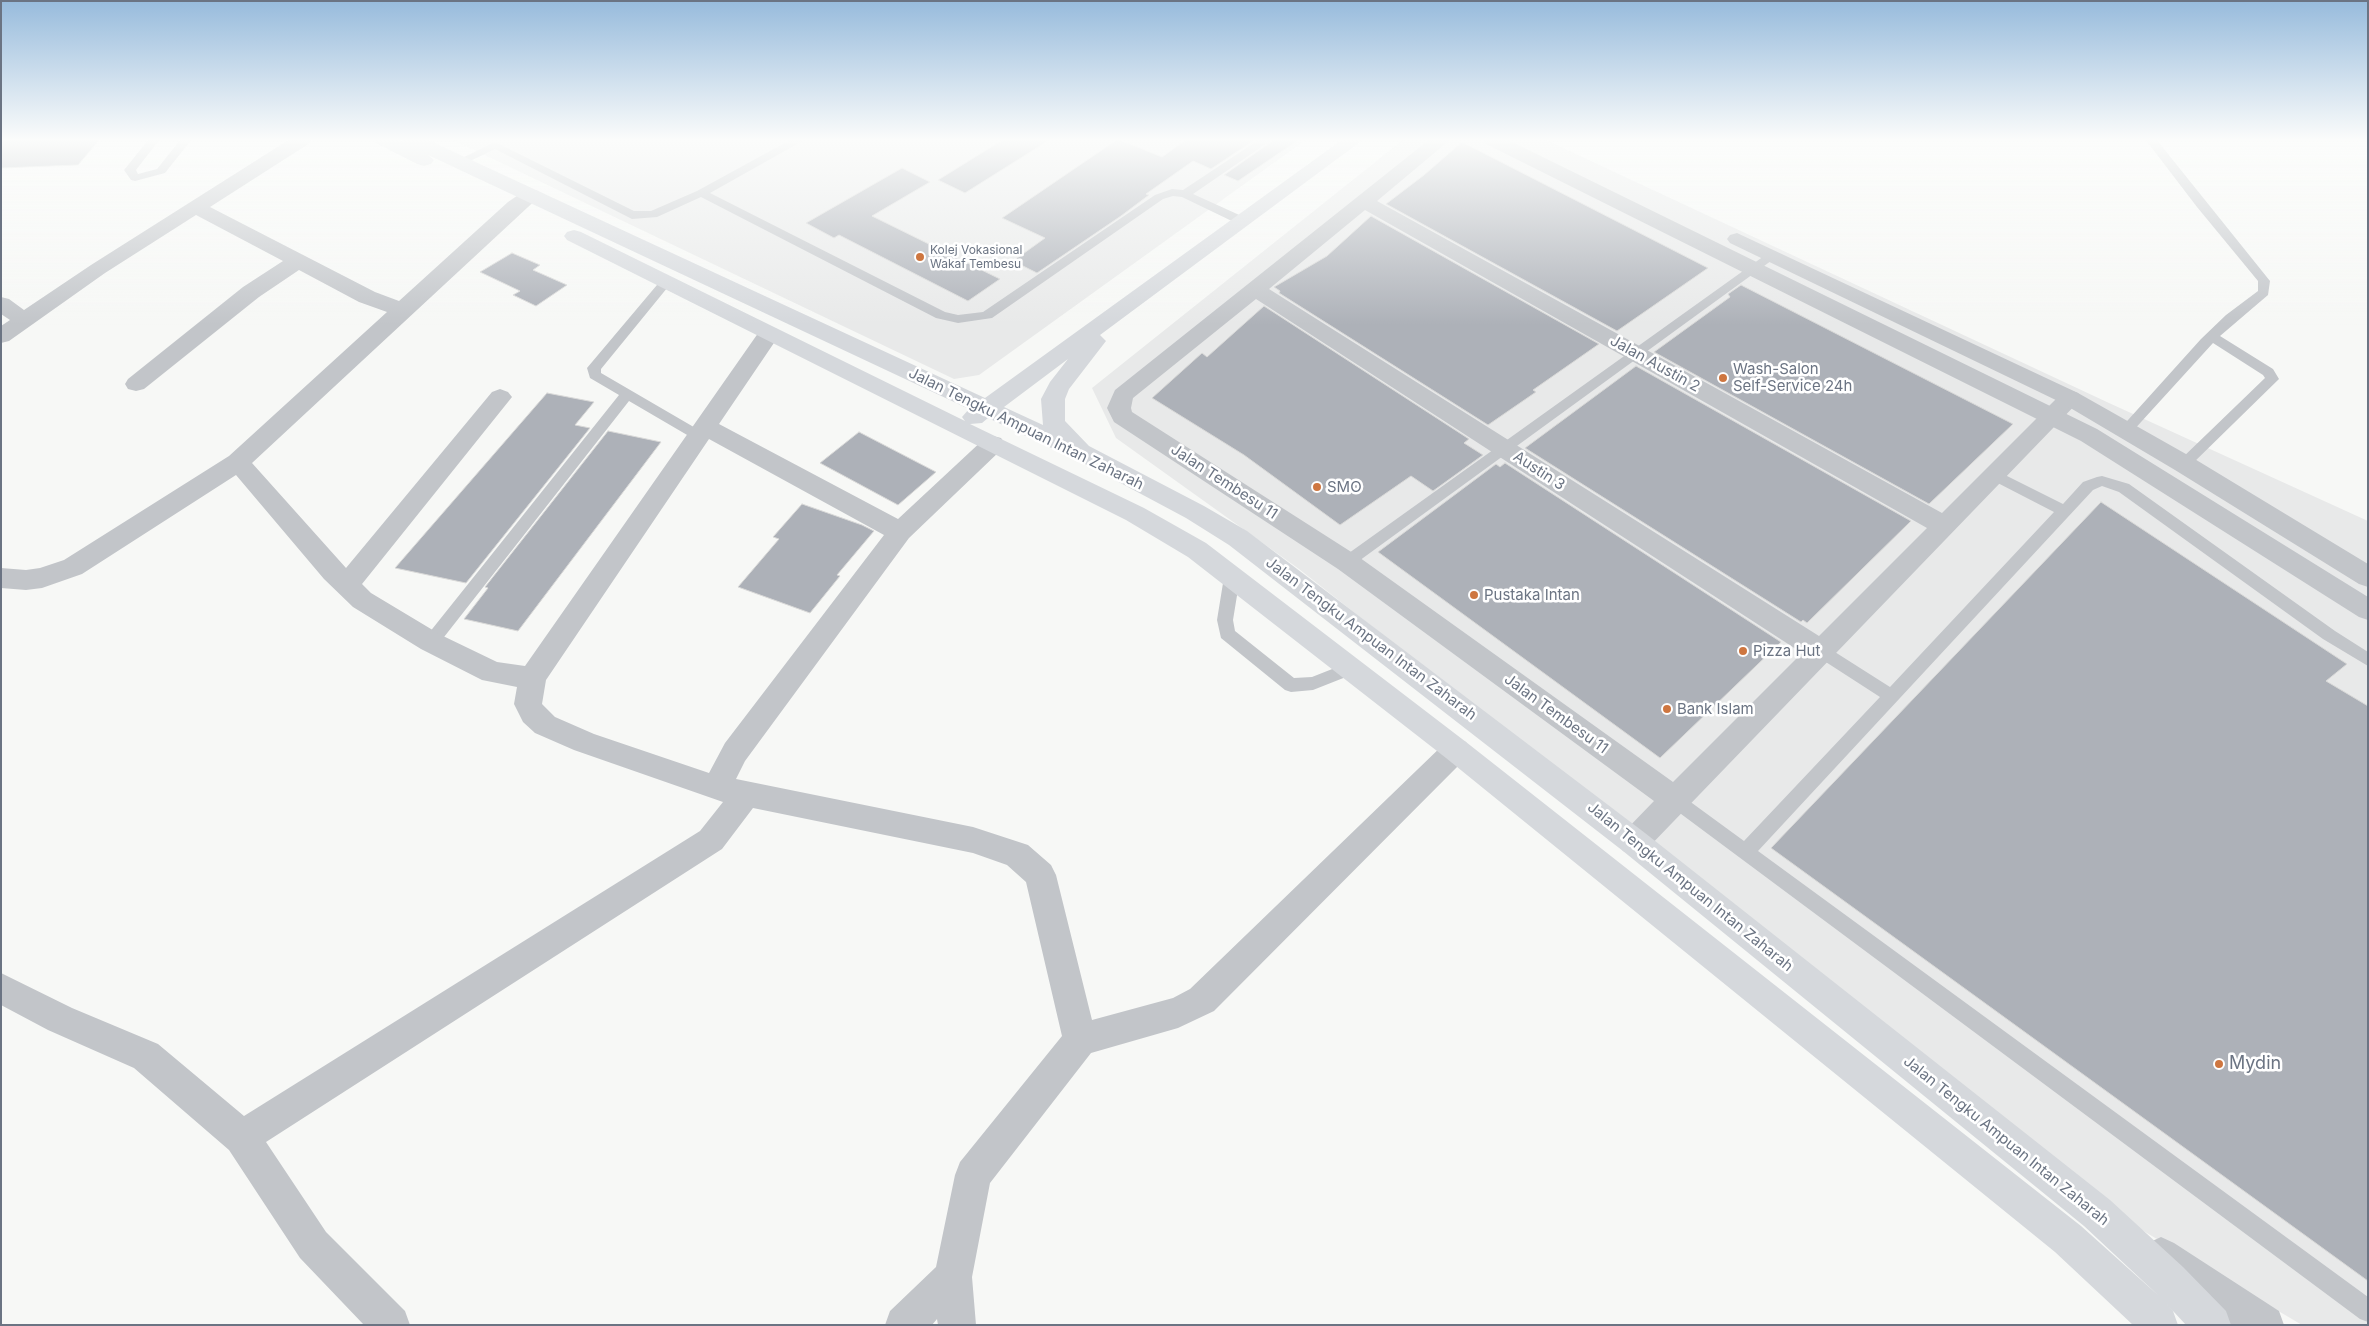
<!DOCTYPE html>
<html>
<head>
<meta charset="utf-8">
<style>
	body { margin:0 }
	#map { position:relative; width:2369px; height:1326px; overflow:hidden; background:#f7f8f6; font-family:Inter,sans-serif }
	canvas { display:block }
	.frame { position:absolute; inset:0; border:2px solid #6b7483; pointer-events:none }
</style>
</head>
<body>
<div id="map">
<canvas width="2369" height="1326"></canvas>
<div class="frame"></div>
</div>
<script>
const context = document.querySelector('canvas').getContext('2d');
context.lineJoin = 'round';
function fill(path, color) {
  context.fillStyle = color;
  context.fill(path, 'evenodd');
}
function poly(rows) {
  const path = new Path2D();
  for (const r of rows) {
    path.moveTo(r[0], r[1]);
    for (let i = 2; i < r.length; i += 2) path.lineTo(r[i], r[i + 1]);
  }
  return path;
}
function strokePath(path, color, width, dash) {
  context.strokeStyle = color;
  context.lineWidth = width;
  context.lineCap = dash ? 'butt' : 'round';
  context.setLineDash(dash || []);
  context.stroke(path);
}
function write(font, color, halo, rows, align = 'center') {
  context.font = font + ' Inter,sans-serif';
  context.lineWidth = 5;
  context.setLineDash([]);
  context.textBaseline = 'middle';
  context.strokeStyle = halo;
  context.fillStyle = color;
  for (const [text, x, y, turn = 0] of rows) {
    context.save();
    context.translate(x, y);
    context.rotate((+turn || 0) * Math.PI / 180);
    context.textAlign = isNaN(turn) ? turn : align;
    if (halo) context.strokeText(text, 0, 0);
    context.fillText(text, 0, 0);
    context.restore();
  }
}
const built = poly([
	[451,139,1307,139,979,375,954,379],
	[1404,139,1544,139,2109,403,2368,521,2368,1325,2302,1325,2130,1223,1299,569,1116,438,1092,388]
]);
const building = poly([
	[1,139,100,139,78,165,1,168,1,139],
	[1004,139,1051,139,965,193,938,180,1004,139],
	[1118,139,1162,157,1187,139,1256,139,1211,169,1193,161,1146,194,1149,195,1121,216,1037,273,1013,261,1045,238,1002,218,1118,139],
	[1275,139,1300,139,1238,181,1224,175,1275,139],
	[1462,142,1708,268,1617,331,1386,204,1424,175,1462,142],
	[902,168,930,182,872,216,1000,279,968,301,839,235,834,238,806,223,902,168],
	[1371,216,1599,344,1533,390,1536,392,1488,425,1279,293,1280,291,1274,287,1327,256,1371,216],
	[512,253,540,265,533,270,567,285,536,306,513,295,520,291,480,272,512,253],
	[1741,285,2013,424,1929,504,1654,352,1730,297,1728,294,1741,285],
	[1264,306,1469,439,1464,443,1483,455,1433,491,1411,476,1340,525,1244,455,1152,398,1202,353,1207,357,1264,306],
	[1636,366,1911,521,1807,623,1803,620,1801,622,1525,448,1636,366],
	[547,393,594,402,575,425,590,428,466,583,395,568,547,393],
	[608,431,661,442,518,631,464,619,488,588,485,587,608,431],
	[859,432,936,472,898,505,820,463,859,432],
	[1505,463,1781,642,1660,758,1378,552,1496,464,1500,467,1505,463],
	[2101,502,2347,664,2326,681,2368,706,2368,1281,1771,848,2101,502],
	[802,504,862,525,874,531,837,575,840,576,810,613,738,587,779,539,773,537,802,504]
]);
const service = poly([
	[149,139,160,139,136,170,138,174,157,169,181,139,192,139,165,173,135,181,131,180,124,170,149,139],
	[792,139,806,139,710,193,945,312,958,315,983,312,1155,195,1172,189,1183,190,1260,139,1273,139,1193,194,1246,218,1248,221,1246,224,1238,224,1182,197,1173,196,1163,199,992,318,958,323,936,318,701,197,657,217,632,219,495,149,464,164,460,165,454,162,495,142,634,211,651,211,697,191,792,139],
	[2145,139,2156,139,2270,281,2268,295,2220,336,2273,369,2279,379,2189,467,2184,469,2179,467,2177,464,2179,461,2265,378,2263,375,2213,343,2131,433,2121,433,2119,430,2201,339,2226,315,2258,291,2258,281,2197,207,2145,139],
	[1771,251,1777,255,1775,258,1352,566,1342,566,1339,562,1342,558,1771,251],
	[666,278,672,282,601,369,601,373,704,433,706,436,704,439,694,439,629,401,437,646,431,648,425,646,423,642,425,638,619,395,590,378,587,368,662,279,666,278],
	[1995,470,2063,504,2083,482,2097,477,2102,476,2129,484,2335,631,2368,652,2368,666,2323,639,2119,492,2102,486,2093,490,1758,851,2368,1297,2368,1322,2360,1319,1669,805,1666,800,1669,795,1675,792,1681,795,1744,841,1880,697,1815,655,1813,651,1815,647,1821,645,1827,647,1890,687,2054,512,1990,479,1988,475,1990,471,1995,470],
	[1232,571,1237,573,1240,577,1233,620,1235,631,1294,678,1312,677,1350,662,1356,663,1358,668,1356,673,1313,690,1291,692,1285,690,1221,638,1217,620,1224,577,1227,573,1232,571]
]);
const minor = poly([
	[290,139,312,139,310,143,210,207,375,292,399,301,508,202,524,191,531,189,538,191,541,195,252,463,346,568,492,392,500,389,508,392,512,397,508,402,362,584,371,593,441,635,497,662,525,666,761,329,769,327,777,329,780,334,719,424,898,519,985,438,993,436,1001,438,1005,444,1001,450,909,538,745,761,736,779,973,827,1028,845,1051,865,1056,875,1092,1020,1173,998,1190,989,1446,742,1456,738,1466,742,1470,750,1466,758,1214,1011,1178,1028,1091,1053,990,1183,972,1277,976,1325,938,1325,937,1319,932,1325,885,1325,890,1311,936,1267,955,1175,960,1162,1062,1036,1026,882,1007,865,973,853,753,808,722,849,266,1142,326,1232,405,1311,410,1325,364,1325,300,1258,229,1150,134,1068,48,1030,1,1005,1,973,72,1008,158,1044,244,1116,700,831,723,802,574,750,535,733,523,722,514,704,517,687,482,680,421,649,353,607,324,579,236,475,82,574,42,588,26,590,1,588,1,568,26,570,40,568,64,560,229,456,387,312,359,302,299,270,259,297,144,389,136,391,128,389,125,384,128,379,243,287,283,261,196,215,105,273,9,341,1,343,1,326,10,320,1,314,1,297,9,299,24,310,91,265,290,139],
	[709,439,884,535,725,743,709,773,594,734,555,717,542,704,546,680,709,439],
	[1430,139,1451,139,1377,201,1942,513,2062,393,2070,390,2078,393,2082,398,1645,851,1634,855,1623,851,1619,842,1623,833,1654,801,1338,569,1114,422,1107,408,1115,390,1430,139],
	[1365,210,1927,528,1819,636,1269,289,1365,210],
	[1256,299,1802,653,1673,782,1356,555,1132,412,1131,408,1133,398,1256,299]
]);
const tertiary = poly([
	[1482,139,1506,139,2097,429,2368,597,2368,620,2359,617,2081,441,1484,143,1482,139],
	[1737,233,2078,393,2193,458,2368,564,2368,587,2359,584,2175,470,2062,403,1730,243,1727,239,1730,235,1737,233],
	[2161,1237,2174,1243,2279,1311,2284,1325,2231,1325,2148,1269,2142,1256,2148,1243,2161,1237]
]);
const primary = poly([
	[374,139,398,139,402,142,401,139,426,139,985,398,1343,139,1364,139,1100,335,1106,341,1069,389,1065,399,1065,421,1089,446,1204,506,1247,531,1645,833,2110,1200,2183,1267,2226,1311,2231,1325,2186,1325,2162,1299,2173,1311,2178,1325,2133,1325,2055,1252,1446,758,1188,557,1126,520,567,240,564,236,567,232,574,230,581,232,965,421,962,417,969,409,428,155,434,160,431,164,424,166,417,164,376,143,374,139],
	[1068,359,1050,382,1041,399,1043,425,1004,407,1068,359],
	[988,418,1085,464,1186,518,1229,545,1623,851,2084,1226,2159,1296,2081,1226,1466,742,1206,543,1144,508,970,424,982,423,988,418]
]);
const markers = [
	[920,257,5,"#ce7640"],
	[1723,378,5,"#ce7640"],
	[1317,487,5,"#ce7640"],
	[1474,595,5,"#ce7640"],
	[1743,651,5,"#ce7640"],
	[1667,709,5,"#ce7640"],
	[2219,1064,5,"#ce7640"]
];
const farPoinames = [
	["Kolej Vokasional",930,250],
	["Wakaf Tembesu",930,264]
];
const streetNames = [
	["Jalan Austin 2",1655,364,29],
	["Jalan Tengku Ampuan Intan Zaharah",1026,429,26],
	["Austin 3",1539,471,33],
	["Jalan Tembesu 11",1224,482,33],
	["Jalan Tengku Ampuan Intan Zaharah",1371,639,37],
	["Jalan Tembesu 11",1556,714,36],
	["Jalan Tengku Ampuan Intan Zaharah",1690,887,39],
	["Jalan Tengku Ampuan Intan Zaharah",2006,1141,39]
];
const poiNames = [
	["Wash-Salon",1733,369],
	["Self-Service 24h",1733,386],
	["SMO",1327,487],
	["Pustaka Intan",1484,595],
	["Pizza Hut",1753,651],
	["Bank Islam",1677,709]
];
const nearPoinames = [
	["Mydin",2229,1064]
];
fill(built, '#e8e9e9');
fill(building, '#adb1b8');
strokePath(building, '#d9d9d8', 1);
fill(service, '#c2c5c9');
fill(minor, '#c2c5c9');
fill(tertiary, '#c2c5c9');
fill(primary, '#d5d8dc');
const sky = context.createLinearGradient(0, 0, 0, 325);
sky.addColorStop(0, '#97bbdc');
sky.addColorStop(0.43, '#fbfcfb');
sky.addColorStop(1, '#fbfcfb00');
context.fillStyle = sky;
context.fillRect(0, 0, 2369, 325);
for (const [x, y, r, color] of markers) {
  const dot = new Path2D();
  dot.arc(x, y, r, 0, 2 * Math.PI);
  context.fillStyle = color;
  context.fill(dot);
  strokePath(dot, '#fff', 2);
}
write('12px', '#6b7483', '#fff', farPoinames, 'left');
write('15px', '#6b7483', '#fff', streetNames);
write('15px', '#6b7483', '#fff', poiNames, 'left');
write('18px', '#6b7483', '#fff', nearPoinames, 'left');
</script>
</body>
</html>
